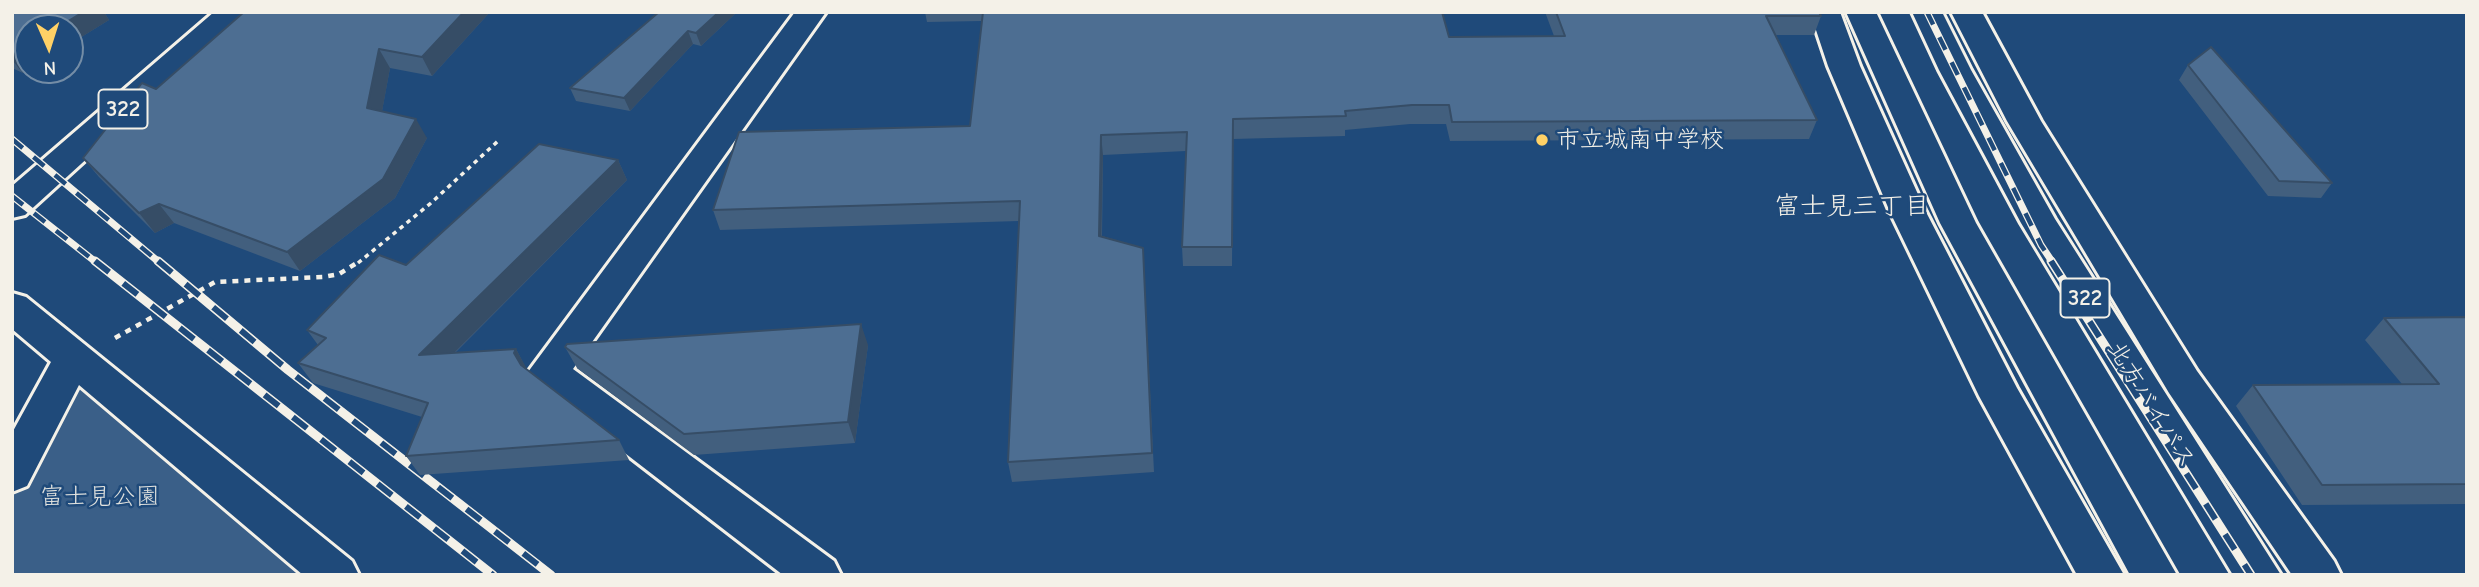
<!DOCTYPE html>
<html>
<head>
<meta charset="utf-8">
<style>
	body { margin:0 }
	#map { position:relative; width:2479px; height:587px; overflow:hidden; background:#1f4a7a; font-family:"Comic Neue",sans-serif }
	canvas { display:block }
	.frame { position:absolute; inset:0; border:14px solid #f4f1e8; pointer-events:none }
	.north { position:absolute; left:14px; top:14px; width:70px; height:70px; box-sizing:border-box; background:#1f4a7a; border:2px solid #748da6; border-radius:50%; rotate:177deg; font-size:19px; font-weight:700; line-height:28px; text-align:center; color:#f4f1e8 }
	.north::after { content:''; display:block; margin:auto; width:24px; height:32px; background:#ffd166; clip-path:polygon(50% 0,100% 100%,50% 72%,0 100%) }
</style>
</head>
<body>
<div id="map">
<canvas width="2479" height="587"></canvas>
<div class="frame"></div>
<div class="north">N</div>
</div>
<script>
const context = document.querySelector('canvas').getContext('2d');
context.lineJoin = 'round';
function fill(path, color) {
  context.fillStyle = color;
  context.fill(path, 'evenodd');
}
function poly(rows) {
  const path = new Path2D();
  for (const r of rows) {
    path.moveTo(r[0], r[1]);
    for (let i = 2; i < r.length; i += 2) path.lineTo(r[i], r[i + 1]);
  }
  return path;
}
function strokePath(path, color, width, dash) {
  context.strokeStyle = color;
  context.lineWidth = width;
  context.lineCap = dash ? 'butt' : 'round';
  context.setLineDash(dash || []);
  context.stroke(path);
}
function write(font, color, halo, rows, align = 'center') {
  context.font = font + ' "Comic Neue","Klee One",sans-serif';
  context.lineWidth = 5;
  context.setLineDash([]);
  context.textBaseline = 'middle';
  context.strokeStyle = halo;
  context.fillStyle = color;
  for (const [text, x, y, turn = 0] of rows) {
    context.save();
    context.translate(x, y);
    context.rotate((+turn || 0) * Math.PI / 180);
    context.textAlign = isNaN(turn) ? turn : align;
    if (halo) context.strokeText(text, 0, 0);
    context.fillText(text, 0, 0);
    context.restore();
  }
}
const green = poly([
	[75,374,313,575,12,575,12,494]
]);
const pathFar1 = poly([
	[358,263,431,203,498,141]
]);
const path = poly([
	[115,338,215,282,323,277,339,274,360,261]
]);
const street = poly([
	[1810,12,1840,12,1860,66,1926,212,2017,388,2124,575,2077,575,1979,396,1890,212,1828,66,1810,12],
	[1951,12,1982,12,2041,121,2197,371,2334,561,2341,575,2292,575,2169,393,2007,121,1951,12],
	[12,293,26,297,352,561,359,575,303,575,79,385,27,486,12,492,12,433,51,362,12,329,12,293]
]);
const secondary = poly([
	[795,12,826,12,573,369,834,561,841,575,783,575,534,383,528,372,795,12]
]);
const highway = poly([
	[214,12,248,12,25,215,12,218,12,186,214,12],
	[1846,12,1876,12,1976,223,2177,575,2130,575,1940,223,1846,12],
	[1912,12,1942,12,1971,70,2055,219,2281,575,2233,575,2021,223,1939,70,1912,12]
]);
const railFar1 = poly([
	[1927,12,2041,245,2053,263],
	[12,139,160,263],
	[12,196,97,263]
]);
const rail = poly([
	[95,261,493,575],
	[158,261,288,370,551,575],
	[2051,261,2251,575]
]);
const wall = poly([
	[12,12,104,12,109,20,70,44,70,28,23,73,12,68],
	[244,12,490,12,432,76,390,68,382,111,427,138,395,198,300,271,174,223,155,233,99,177,83,158],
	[659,12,737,12,701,46,693,44,630,111,576,101,570,88],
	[925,12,1442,12,1449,37,1554,36,1545,12,1819,12,1821,16,1814,35,1776,35,1817,120,1809,139,1450,141,1446,124,1410,124,1345,130,1345,136,1233,139,1232,266,1183,266,1182,247,1186,151,1103,155,1102,236,1143,248,1154,472,1012,482,1008,462,1019,221,720,230,713,210,970,126,982,21,927,22],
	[2188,65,2332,183,2321,198,2268,196,2179,80],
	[618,160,627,180,455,353,516,349,527,370,619,440,629,460,420,475,406,456,422,417,313,383,298,363,318,345,307,330],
	[2467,317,2467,504,2302,505,2236,406,2253,385,2402,384,2365,340,2384,318],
	[868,345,855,443,694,455,577,368,565,347]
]);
const shadedWall = poly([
	[83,12,104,12,109,20,70,44,70,28,57,28],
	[464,12,490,12,432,76,422,57],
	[719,12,737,12,701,46,696,33],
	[688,31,693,44,630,111,624,98],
	[28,46,28,70,23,73,12,60,12,55],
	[379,49,390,68,379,128,367,108],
	[416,119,427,138,395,198,300,271,287,252],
	[1101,135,1103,155,1101,255,1099,236],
	[618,160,627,180,432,375,419,355],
	[159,204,174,223,155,233,139,213],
	[861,324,868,345,855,443,848,422],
	[516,349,527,369,526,373,514,353]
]);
const building = poly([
	[12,12,83,12,57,28,28,28,28,46,12,55,12,12],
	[244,12,464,12,422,57,379,49,367,108,416,119,383,179,287,252,159,204,139,213,83,158,142,83,156,89,244,12],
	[659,12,719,12,696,33,688,31,624,98,570,88,659,12],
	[983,12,1442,12,1449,37,1565,36,1556,12,1819,12,1821,16,1766,16,1817,120,1452,122,1449,105,1412,105,1345,111,1346,116,1233,119,1232,247,1182,247,1187,132,1101,135,1099,236,1143,248,1152,453,1008,462,1020,201,713,210,739,132,970,126,983,12],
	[2211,47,2332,183,2279,181,2188,65,2211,47],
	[539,144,618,160,419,355,516,349,514,353,521,365,619,440,406,456,428,403,298,363,326,338,307,330,379,255,406,265,539,144],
	[2467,317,2467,484,2322,485,2253,385,2439,384,2384,318,2467,317],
	[861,324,848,422,684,434,565,347,567,344,861,324]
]);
const markers = [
	[1542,140,7,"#ffd166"]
];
const shields = [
	[123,109,49],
	[2085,298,49]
];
const shieldNames = [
	["322",123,109],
	["322",2085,298]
];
const poiNames = [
	["市立城南中学校",1556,140]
];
const streetNames = [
	["北方バイパス",2151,405,58]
];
const parkNames = [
	["富士見公園",100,497]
];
const neighbourhoodNames = [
	["富士見三丁目",1852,207]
];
fill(green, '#3a5f88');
strokePath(street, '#f4f1e8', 6);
strokePath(secondary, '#f4f1e8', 6);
strokePath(highway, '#f4f1e8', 6);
strokePath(pathFar1, '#f4f1e8', 3.5, [4.5, 4.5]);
strokePath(path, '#f4f1e8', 4.5, [6, 6]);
fill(street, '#1f4a7a');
fill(secondary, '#1f4a7a');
fill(highway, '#1f4a7a');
strokePath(railFar1, '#f4f1e8', 7);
strokePath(rail, '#f4f1e8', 9);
strokePath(railFar1, '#1f4a7a', 4.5, [14]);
strokePath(rail, '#1f4a7a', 6, [18]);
fill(wall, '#425f7e');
fill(shadedWall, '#364d66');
fill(building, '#4d6e92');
strokePath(building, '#364d66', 2);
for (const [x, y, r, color] of markers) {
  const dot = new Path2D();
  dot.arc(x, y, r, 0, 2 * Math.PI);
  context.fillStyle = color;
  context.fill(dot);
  strokePath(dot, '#1f4a7a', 2.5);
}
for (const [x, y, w] of shields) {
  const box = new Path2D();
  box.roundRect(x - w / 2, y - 19.5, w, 39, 5);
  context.fillStyle = '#1f4a7a';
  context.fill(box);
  strokePath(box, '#f4f1e8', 2);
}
write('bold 23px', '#f4f1e8', null, shieldNames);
write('24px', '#f4f1e8', '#1f4a7a', poiNames, 'left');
write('24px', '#f4f1e8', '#1f4a7a', streetNames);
write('24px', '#e1e2de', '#1f4a7a', parkNames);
write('26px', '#f4f1e8', '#1f4a7a', neighbourhoodNames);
</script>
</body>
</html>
